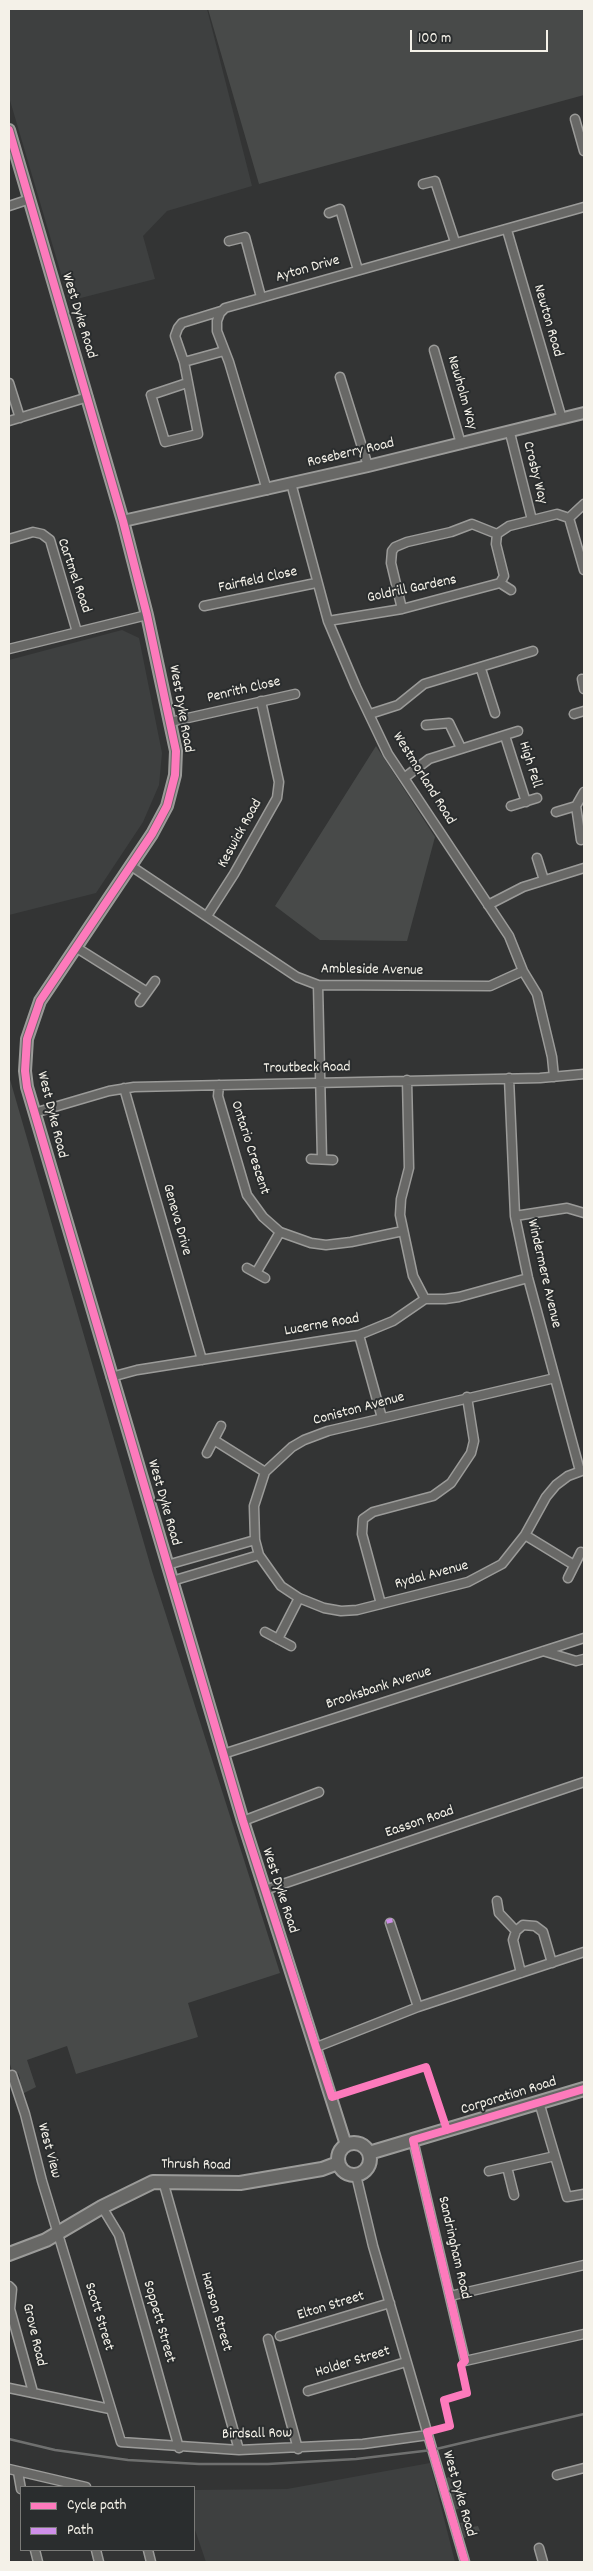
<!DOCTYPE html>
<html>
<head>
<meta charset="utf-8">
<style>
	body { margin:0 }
	#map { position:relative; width:593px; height:2571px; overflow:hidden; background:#333434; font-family:Dekko,sans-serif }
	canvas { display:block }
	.frame { position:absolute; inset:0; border:10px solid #f4f1e8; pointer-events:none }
	.legend { position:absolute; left:20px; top:2486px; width:175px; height:65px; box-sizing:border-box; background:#2a2d2e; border:1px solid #7b7b78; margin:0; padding:6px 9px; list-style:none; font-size:15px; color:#f4f1e8 }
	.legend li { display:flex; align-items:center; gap:10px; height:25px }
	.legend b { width:25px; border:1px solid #7b7b78 }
	.scale { position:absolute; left:410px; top:30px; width:138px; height:22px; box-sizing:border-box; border:2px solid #f4f1e8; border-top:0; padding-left:6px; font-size:15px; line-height:18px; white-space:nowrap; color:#f4f1e8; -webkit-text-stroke:4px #2a2d2e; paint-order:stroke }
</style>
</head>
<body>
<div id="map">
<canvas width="593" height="2571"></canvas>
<div class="frame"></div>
<ul class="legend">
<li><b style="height:6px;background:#fd7abc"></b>Cycle path</li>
<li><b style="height:6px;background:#ce8fe9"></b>Path</li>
</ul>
<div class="scale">100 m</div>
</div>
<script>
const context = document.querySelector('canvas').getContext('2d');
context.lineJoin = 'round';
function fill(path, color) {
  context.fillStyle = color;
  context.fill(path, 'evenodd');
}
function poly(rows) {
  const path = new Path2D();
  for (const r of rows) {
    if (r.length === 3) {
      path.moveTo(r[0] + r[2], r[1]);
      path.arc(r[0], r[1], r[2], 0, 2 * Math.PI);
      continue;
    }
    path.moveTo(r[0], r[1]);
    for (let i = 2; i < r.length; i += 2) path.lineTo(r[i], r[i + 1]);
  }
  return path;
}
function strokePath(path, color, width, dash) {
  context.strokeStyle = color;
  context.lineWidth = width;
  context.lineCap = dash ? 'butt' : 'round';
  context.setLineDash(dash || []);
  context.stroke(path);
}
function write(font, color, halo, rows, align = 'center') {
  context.font = font + ' Dekko,sans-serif';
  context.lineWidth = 4;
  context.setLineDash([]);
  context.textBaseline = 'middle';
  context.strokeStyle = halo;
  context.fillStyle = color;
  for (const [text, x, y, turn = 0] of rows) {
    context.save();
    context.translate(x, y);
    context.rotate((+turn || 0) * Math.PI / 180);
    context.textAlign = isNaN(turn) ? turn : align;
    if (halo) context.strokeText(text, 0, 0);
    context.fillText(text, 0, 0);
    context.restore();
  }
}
const built = poly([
	[9,9,207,9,252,186,167,211,143,236,155,279,69,301,9,97],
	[122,630,139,638,162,753,159,785,143,822,96,893,9,915,9,660],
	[430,2463,455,2562,206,2562,194,2527,194,2490,287,2489]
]);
const green = poly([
	[208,9,584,9,584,95,259,184],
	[376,746,435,837,407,941,320,940,275,906],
	[9,1076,152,1571,280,1973,188,2003,198,2037,76,2074,67,2046,27,2060,36,2087,20,2095,18,2087,20,2078,18,2073,13,2074,9,2061],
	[451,2476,460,2508,455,2510,446,2478],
	[466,2522,467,2528,478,2526,480,2531,464,2538,460,2523]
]);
const minor = poly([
	[575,119,584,151],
	[423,184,435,181,455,242],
	[9,206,30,199],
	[329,213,340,209,358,270],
	[507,230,562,419],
	[229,241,245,237,261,297],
	[434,350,461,444],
	[184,362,224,351],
	[340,377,368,466],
	[9,383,20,418],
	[187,383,151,395,165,442,198,434,184,362,175,336,178,328,182,323,221,311],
	[9,421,88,397],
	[510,433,532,520],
	[291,483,328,621,356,687,388,754,509,936,523,971,537,994,552,1057,554,1077],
	[267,490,229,362,217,331,217,321,220,313,225,308,584,207],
	[569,518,584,504],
	[9,539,33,532,42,534,50,540,77,632],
	[500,583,511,590],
	[204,606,316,583],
	[402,609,391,563,392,551,395,547,407,542,451,532,472,524,497,534],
	[328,621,402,609,500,583,504,576,496,544,497,534,509,526,557,514,569,518,584,570],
	[9,649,147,615],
	[481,669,495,713],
	[582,679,584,689],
	[370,714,398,705,424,684,533,651],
	[574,714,584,711],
	[170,722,295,694],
	[426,725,449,723,461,748],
	[505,736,526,802],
	[404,778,429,759,518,731],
	[511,806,537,798],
	[556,812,576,806],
	[581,840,576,806,584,792],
	[537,858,544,880],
	[131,866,297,977,318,985,490,986,523,971],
	[488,905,523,887,584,868],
	[207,916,234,874,277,798,279,782,261,701],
	[77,948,147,992],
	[318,985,322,1159],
	[140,1002,155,981],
	[509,1078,515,1216,528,1278,580,1471],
	[407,1080,409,1168,401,1199,400,1215,413,1276,425,1299],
	[219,1085,218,1096,247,1195,263,1217,280,1232,311,1243,326,1245,351,1242,403,1231],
	[124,1088,202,1360],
	[34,1113,109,1091,134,1087,540,1078,584,1074],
	[311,1159,333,1160],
	[515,1216,567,1208,584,1213],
	[247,1268,265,1278],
	[256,1273,280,1232],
	[359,1335,382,1418],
	[111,1377,137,1370,359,1335,393,1321,425,1299,445,1299,459,1297,528,1278],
	[555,1378,328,1431,304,1440,292,1447,265,1472,254,1506,255,1540,259,1555,281,1586,299,1598,324,1608,341,1611,357,1610,468,1582,502,1564,525,1535,546,1497,556,1485,568,1476,584,1470],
	[214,1440,265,1472],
	[207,1453,221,1426],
	[525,1535,574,1565],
	[167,1565,255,1540],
	[568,1578,581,1552],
	[172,1581,259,1555],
	[381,1604,362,1534,363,1519,373,1512,433,1496,451,1483,471,1453,474,1441,467,1397],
	[265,1632,291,1646],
	[278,1639,299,1598],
	[543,1651,576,1661,584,1659],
	[223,1754,584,1638],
	[243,1821,319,1792],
	[265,1890,584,1782],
	[497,1901,499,1913,516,1931],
	[390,1923,418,2007],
	[521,1973,513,1940,516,1931,523,1925,535,1926,543,1932,552,1963],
	[314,2048,418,2007,584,1952],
	[9,2076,12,2075,25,2114,42,2181,121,2442,239,2450,363,2444,428,2435],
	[539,2102,567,2197,584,2194],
	[413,2140,465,2361,584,2334],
	[507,2167,514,2195],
	[489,2171,555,2156],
	[356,2175,373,2246,465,2562],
	[163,2181,239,2450],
	[102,2207,119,2235,179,2448],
	[9,2286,12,2289,10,2309,33,2392],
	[450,2296,584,2265],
	[280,2336,390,2303],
	[268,2339,298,2449],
	[9,2388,110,2409],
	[308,2391,406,2362],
	[9,2469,86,2487],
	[18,2472,21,2489],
	[557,2475,584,2468],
	[539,2548,543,2562],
	[35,2550,38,2562],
	[96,2550,99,2562],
	[148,2550,151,2562]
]);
const tertiary = poly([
	[9,130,123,521,147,615,176,751,175,775,167,806,152,834,40,1001,27,1039,25,1071,27,1087,243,1821,346,2145],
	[123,521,368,466,584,413]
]);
const primary = poly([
	[354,2159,16],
	[369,2153,584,2089],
	[9,2254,46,2240,102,2207,153,2182,240,2183,322,2169,338,2163]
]);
const rail = poly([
	[9,2439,55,2450,128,2460,199,2464,268,2464,356,2459,432,2450,584,2414]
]);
const quiet = poly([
	[389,1919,390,1923]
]);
const cycleway = poly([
	[9,130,123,521,147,615,176,751,175,775,167,806,152,834,40,1001,27,1039,25,1071,27,1087,243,1821,332,2097,426,2067,447,2130],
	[465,2562,427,2432,450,2426,444,2400,467,2393,461,2365,465,2361,413,2140,584,2089]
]);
const streetNames = [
	["Ayton Drive",308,270,-16],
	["West Dyke Road",78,316,73],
	["Newton Road",547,321,74],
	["Newholm Way",461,393,74],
	["Roseberry Road",351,454,-13],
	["Crosby Way",534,473,76],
	["Cartmel Road",73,576,71],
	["Fairfield Close",258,581,-12],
	["Goldrill Gardens",412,590,-12],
	["Penrith Close",244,691,-13],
	["West Dyke Road",180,709,80],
	["High Fell",529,765,73],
	["Westmorland Road",423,779,58],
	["Keswick Road",241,834,-61],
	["Ambleside Avenue",372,971,1],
	["Troutbeck Road",307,1069,-1],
	["West Dyke Road",51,1115,76],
	["Ontario Crescent",249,1148,72],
	["Geneva Drive",176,1220,74],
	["Windermere Avenue",543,1274,77],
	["Lucerne Road",322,1326,-10],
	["Coniston Avenue",359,1410,-15],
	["West Dyke Road",163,1503,74],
	["Rydal Avenue",432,1576,-15],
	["Brooksbank Avenue",379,1689,-18],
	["Easson Road",420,1823,-19],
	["West Dyke Road",279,1891,72],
	["Corporation Road",509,2097,-17],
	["West View",48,2151,75],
	["Thrush Road",196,2166,1],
	["Sandringham Road",453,2248,77],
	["Elton Street",331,2307,-17],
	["Hanson Street",215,2312,74],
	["Scott Street",98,2317,73],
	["Soppett Street",158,2322,74],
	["Grove Road",33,2335,77],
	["Holder Street",353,2363,-17],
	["Birdsall Row",257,2435,-1],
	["West Dyke Road",458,2494,74]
];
fill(built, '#3e4040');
fill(green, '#484a49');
strokePath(minor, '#9b9b99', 11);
strokePath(tertiary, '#9b9b99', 14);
strokePath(primary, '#9b9b99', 16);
strokePath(minor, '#686866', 8);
strokePath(tertiary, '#686866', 10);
strokePath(primary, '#686866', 12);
strokePath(rail, '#6f706f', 2.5);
strokePath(quiet, '#ce8fe9', 6, [12, 6]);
strokePath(cycleway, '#fd7abc', 8);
write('15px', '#f4f1e8', '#2a2d2e', streetNames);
</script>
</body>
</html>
